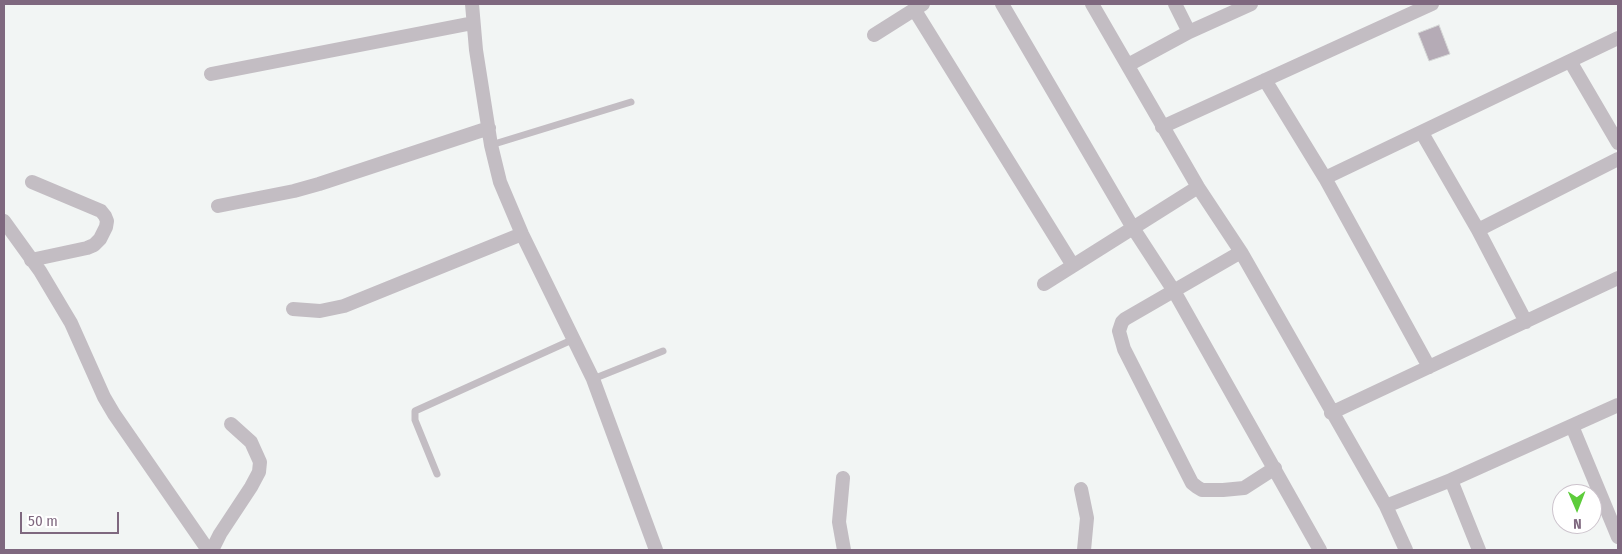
<!DOCTYPE html>
<html>
<head>
<meta charset="utf-8">
<style>
	body { margin:0 }
	#map { position:relative; width:1622px; height:554px; overflow:hidden; background:#f2f5f4; font-family:"Fira Sans Condensed",sans-serif }
	canvas { display:block }
	.frame { position:absolute; inset:0; border:5px solid #7f687f; pointer-events:none }
	.north { position:absolute; left:1552px; top:484px; width:50px; height:50px; box-sizing:border-box; background:#fff; border:1px solid #ccc3cc; border-radius:50%; rotate:179deg; font-size:14px; font-weight:700; line-height:20px; text-align:center; color:#7f687f }
	.north::after { content:''; display:block; margin:auto; width:18px; height:22px; background:#5dcc3b; clip-path:polygon(50% 0,100% 100%,50% 72%,0 100%) }
	.scale { position:absolute; left:20px; top:512px; width:99px; height:22px; box-sizing:border-box; border:2px solid #7f687f; border-top:0; padding-left:6px; font-size:15px; line-height:18px; white-space:nowrap; color:#7f687f; -webkit-text-stroke:4px #fff; paint-order:stroke }
</style>
</head>
<body>
<div id="map">
<canvas width="1622" height="554"></canvas>
<div class="frame"></div>
<div class="north">N</div>
<div class="scale">50 m</div>
</div>
<script>
const context = document.querySelector('canvas').getContext('2d');
context.lineJoin = 'round';
function fill(path, color) {
  context.fillStyle = color;
  context.fill(path, 'evenodd');
}
function poly(rows) {
  const path = new Path2D();
  for (const r of rows) {
    path.moveTo(r[0], r[1]);
    for (let i = 2; i < r.length; i += 2) path.lineTo(r[i], r[i + 1]);
  }
  return path;
}
function strokePath(path, color, width, dash) {
  context.strokeStyle = color;
  context.lineWidth = width;
  context.lineCap = dash ? 'butt' : 'round';
  context.setLineDash(dash || []);
  context.stroke(path);
}
const building = poly([
	[1439,25,1450,54,1429,61,1418,33,1439,25]
]);
const lane = poly([
	[491,145,631,102],
	[593,379,663,351],
	[437,474,415,420,415,411,574,339]
]);
const street = poly([
	[472,4,476,50,491,145,500,182,522,234,593,379,656,550],
	[1002,4,1133,228,1174,291,1320,550],
	[1092,4,1198,187,1241,252,1386,506,1406,550],
	[1175,4,1189,32],
	[914,9,1072,264],
	[874,35,923,4],
	[1570,61,1618,143],
	[1128,65,1189,32,1251,4],
	[211,74,473,23],
	[1265,80,1325,178,1429,367],
	[1162,127,1432,4],
	[1422,133,1478,230,1526,322],
	[1325,178,1618,38],
	[218,206,294,191,319,184,489,128],
	[4,221,40,271,71,323,104,397,114,414,208,550],
	[1478,230,1618,159],
	[1241,252,1125,319,1122,322,1119,331,1124,349,1192,483,1197,487,1202,490,1223,490,1244,488,1275,468],
	[31,260,87,248,94,245,100,239,106,227,107,221,105,216,101,211,32,182],
	[1044,284,1198,187],
	[293,309,320,311,344,306,522,234],
	[1331,413,1618,278],
	[1572,426,1618,537],
	[843,478,839,522,844,550],
	[1451,480,1479,550],
	[1081,489,1087,518,1084,550],
	[1386,506,1451,480,1618,405],
	[212,550,220,534,251,487,259,472,260,462,251,442,231,424]
]);
fill(building, '#b5abb6');
strokePath(building, '#d5d7d6', 1);
strokePath(lane, '#c3bdc3', 7);
strokePath(street, '#c3bdc3', 14);
</script>
</body>
</html>
